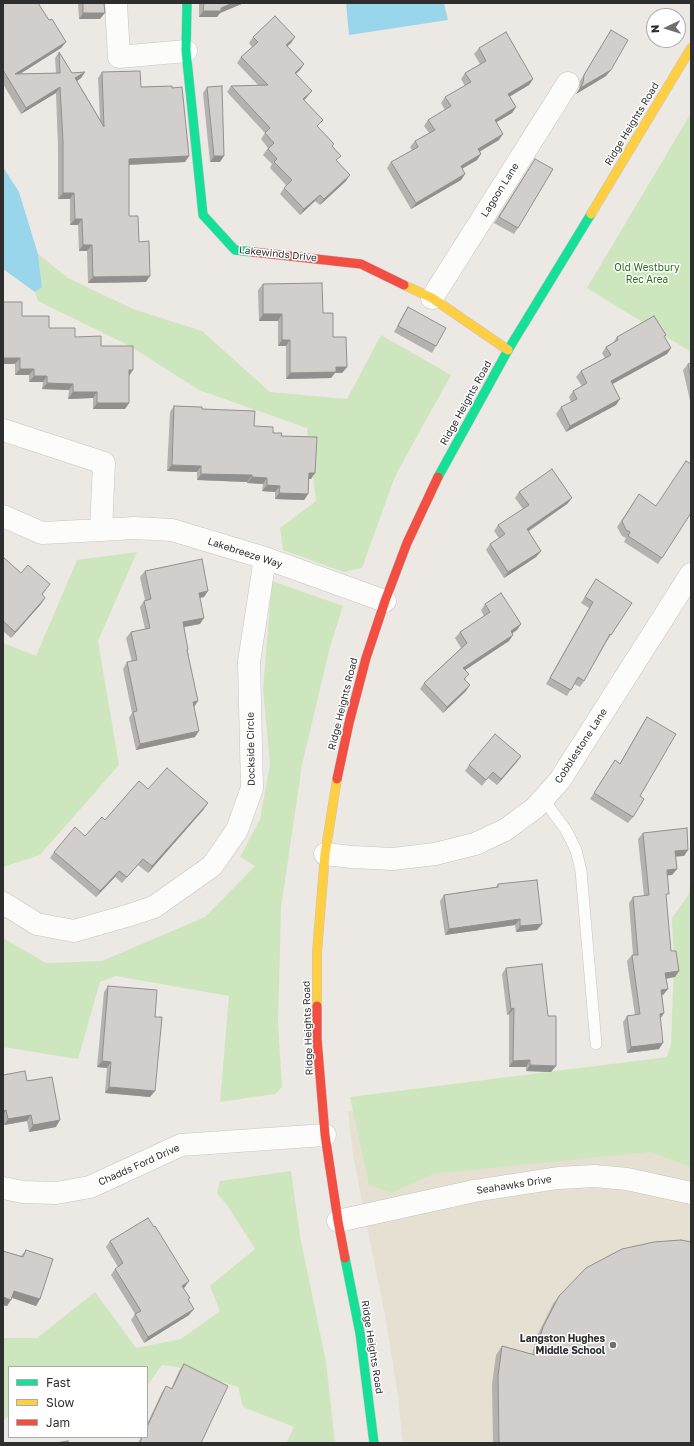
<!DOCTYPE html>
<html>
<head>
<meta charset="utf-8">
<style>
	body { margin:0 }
	#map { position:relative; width:694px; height:1446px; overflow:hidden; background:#ece8e4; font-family:"Golos Text",sans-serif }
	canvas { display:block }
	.frame { position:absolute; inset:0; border:4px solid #2e2e2e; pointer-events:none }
	.legend { position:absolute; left:8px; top:1366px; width:140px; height:72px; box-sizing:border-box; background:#fff; border:1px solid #ababab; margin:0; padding:5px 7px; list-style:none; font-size:12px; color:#2e2e2e }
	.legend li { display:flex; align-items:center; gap:8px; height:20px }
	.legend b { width:20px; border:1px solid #ababab }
	.north { position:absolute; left:646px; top:8px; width:40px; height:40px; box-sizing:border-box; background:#fff; border:1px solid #ababab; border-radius:50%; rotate:266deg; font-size:11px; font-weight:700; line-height:16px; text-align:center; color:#2e2e2e }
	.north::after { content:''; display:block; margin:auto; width:14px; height:18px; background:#706f6e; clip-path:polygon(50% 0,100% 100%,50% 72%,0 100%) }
</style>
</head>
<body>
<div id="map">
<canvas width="694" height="1446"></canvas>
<div class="frame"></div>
<ul class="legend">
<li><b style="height:5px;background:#16e098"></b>Fast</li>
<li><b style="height:5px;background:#ffcf43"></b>Slow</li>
<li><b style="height:5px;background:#f24e42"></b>Jam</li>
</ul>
<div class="north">N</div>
</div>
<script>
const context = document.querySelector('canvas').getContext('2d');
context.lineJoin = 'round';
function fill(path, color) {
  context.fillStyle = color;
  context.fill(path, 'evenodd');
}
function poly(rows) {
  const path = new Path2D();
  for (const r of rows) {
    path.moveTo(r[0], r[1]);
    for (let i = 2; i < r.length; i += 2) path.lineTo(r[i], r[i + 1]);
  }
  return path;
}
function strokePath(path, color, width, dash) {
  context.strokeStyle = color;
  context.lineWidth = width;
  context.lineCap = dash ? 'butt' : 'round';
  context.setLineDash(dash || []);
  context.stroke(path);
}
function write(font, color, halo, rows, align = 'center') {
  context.font = font + ' "Golos Text",sans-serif';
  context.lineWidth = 3;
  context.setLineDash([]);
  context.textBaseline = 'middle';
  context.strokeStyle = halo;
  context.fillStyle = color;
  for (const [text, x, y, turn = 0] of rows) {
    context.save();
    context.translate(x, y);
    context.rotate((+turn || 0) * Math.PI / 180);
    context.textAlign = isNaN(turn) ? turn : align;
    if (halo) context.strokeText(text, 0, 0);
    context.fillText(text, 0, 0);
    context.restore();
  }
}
const education = poly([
	[683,1060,691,1066,691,1443,403,1443,397,1389,386,1321,363,1207,353,1155,348,1111]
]);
const green = poly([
	[691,113,691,352,587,288],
	[38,254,68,278,133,309,202,331,270,392,347,399,381,335,451,375,406,456,394,479,362,568,344,572,283,550,280,528,316,501,307,428,199,390,130,346,38,301,35,292,42,286],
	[137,552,98,641,119,765,40,855,3,867,3,643,36,656,77,560],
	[272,581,343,606,330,647,302,765,281,908,278,1023,282,1087,275,1094,220,1102,229,996,116,976,100,982,78,1059,3,1047,3,938,46,963,102,961,205,917,255,866,240,857,260,819,270,764,263,689],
	[691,873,691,1167,650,1152,433,1174,392,1193,369,1185,350,1097,667,1057,671,1044,674,966,672,918,689,894],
	[291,1171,300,1236,326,1362,335,1443,286,1443,294,1427,243,1407,238,1387,177,1367,162,1365,147,1386,147,1367,9,1367,9,1417,3,1420,3,1338,37,1338,95,1292,136,1348,181,1339,220,1311,210,1286,255,1249,227,1205,217,1193,220,1181]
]);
const water = poly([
	[346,3,444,3,448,20,349,35],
	[3,167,19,192,38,254,42,287,35,292,3,269]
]);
const lane = poly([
	[543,799,566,830,576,850,581,871,596,1044]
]);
const street = poly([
	[116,3,119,57,186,51],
	[432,298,568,83],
	[3,430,104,463,101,530,42,533,3,516],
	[101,530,134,528,172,530,265,558,385,601],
	[325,854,352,857,393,859,435,854,475,844,505,830,535,808,560,780,691,574],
	[3,903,37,924,74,931,130,915,154,907,212,866,237,830,252,788,249,662,265,558],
	[3,1188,23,1192,56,1193,90,1187,181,1145,325,1135],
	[338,1221,474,1191,558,1178,595,1176,627,1179,691,1193]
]);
const fast = poly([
	[187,3,186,51,203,215,235,250,253,252],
	[438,477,508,350,591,214],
	[345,1258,360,1333,374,1443]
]);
const slow = poly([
	[591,214,691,48],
	[404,285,432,298,508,350],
	[317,1006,317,952,325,854,337,779]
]);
const jam = poly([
	[253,252,361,264,404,285],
	[337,779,349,723,366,658,385,601,407,543,438,477],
	[317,1006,317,1039,325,1135,338,1221,345,1258]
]);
const wall = poly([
	[3,3,49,20,66,42,61,48,20,74,56,73,55,58,59,52,72,73,85,72,81,78,77,81,100,119,98,78,102,72,141,87,189,156,185,162,129,165,129,216,139,242,146,282,88,283,87,251,79,251,78,225,70,225,70,199,58,199,58,147,56,93,21,114,3,84],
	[78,3,104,3,100,19,79,19],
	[199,3,244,3,220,13,217,17,199,17],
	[611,30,606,76,576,94,579,89,580,81],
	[253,37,291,43,287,46,304,64,300,70,296,74,307,97,304,100,318,127,332,147,337,161,346,181,320,205,315,201,300,215,280,194,286,185,270,168,272,164,263,155,268,148,261,139,265,133,227,92,231,86,258,85,237,63,241,57,252,47,249,43],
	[479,48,533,79,529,85,510,96,516,107,512,113,496,122,499,140,480,151,481,154,477,160,462,169,465,174,461,180,411,209,387,168,391,162,412,150,410,147,415,141,429,133,424,126,428,120,445,110,441,103,445,97,465,86,461,79,465,73,480,64,474,54],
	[207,87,220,162,210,162,203,93],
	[535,159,518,228,514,234,494,223],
	[263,284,323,313,333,337,347,367,342,373,335,373,331,378,286,379,286,346,278,346,278,321,259,321,258,290],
	[408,307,436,346,432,353,394,332,404,313],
	[22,316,49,328,101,346,129,376,129,403,125,409,93,409,93,398,68,399,69,390,42,389,43,382,29,382,29,375,15,375,15,364],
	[617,337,665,337,671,348,667,354,612,384,620,399,616,405,566,432,556,414,561,407,571,402,569,397,573,391,582,386,576,377,581,371,605,358,602,353,606,347,613,343],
	[691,363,691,405,683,370,688,364],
	[174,406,202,409,281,436,311,479,309,479,308,494,304,500,275,499,275,492,262,491,263,484,247,483,247,482,197,480,197,472,167,471,170,412],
	[519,492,572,498,567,504,528,532,541,551,536,557,504,578,486,550,490,544,499,538,494,531,498,525,523,509,515,498],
	[635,500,662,558,658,564,624,542,626,538,622,536,617,527],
	[3,557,21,573,46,590,42,595,45,598,41,604,11,638,3,631],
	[145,571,204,597,200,598,200,624,184,627,188,651,194,707,195,737,136,750,129,718,132,713,123,669,127,662,132,662,126,638,131,632,145,629,140,607,144,601,145,600,140,577],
	[596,579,611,635,607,641,584,681,580,687,574,684,567,696,546,684,589,608,581,603],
	[485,604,521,624,517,630,512,633,513,635,509,641,465,670,466,691,443,713,420,689,424,683,461,648,455,638,460,632,484,616,481,610],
	[647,717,640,796,633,817,628,823,590,799,615,760,620,763,643,723],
	[521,756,497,785,488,778,482,786,465,771,469,765],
	[148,789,204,809,148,873,138,865,122,883,115,877,96,897,50,858,54,852,85,836,105,820],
	[643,833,688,850,684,856,676,856,677,869,672,875,667,875,666,898,671,951,679,971,675,977,666,979,668,989,663,995,662,995,664,1013,660,1018,659,1049,627,1053,623,1022,627,1016,635,1015,627,961,632,955,633,955,629,903,633,897,644,896,638,839],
	[498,884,542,924,537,930,516,932,515,925,445,935,440,901,444,895,496,887],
	[506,968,548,1016,556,1066,551,1072,526,1071,526,1067,509,1067,509,1014,507,1015,502,974],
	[108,986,155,1017,150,1097,105,1093,107,1068,97,1067,104,992],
	[3,1075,27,1081,56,1127,29,1132,27,1121,4,1125,3,1120],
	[110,1241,185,1287,184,1288,188,1300,189,1315,144,1343,131,1320,135,1314,111,1275,115,1269,118,1267,106,1247],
	[26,1250,40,1299,36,1306,12,1298,7,1306,3,1305,3,1251,21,1256],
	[559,1296,691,1443,493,1443,492,1384,496,1355,502,1346,532,1354,537,1336,553,1304],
	[184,1364,201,1443,138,1443,141,1437,147,1437,147,1424,162,1392,166,1386,171,1389,179,1371]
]);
const shadedWall = poly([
	[233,3,244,3,220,13,217,17,199,17,203,11,221,8],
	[83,13,105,13,100,19,79,19],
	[295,37,291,43,282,51,286,45],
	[66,42,61,48,10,80,15,74],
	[304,64,300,70,290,79,295,73],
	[611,70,606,76,576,94,580,88],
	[85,72,81,78,71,85,75,78],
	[533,79,529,85,504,100,508,94],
	[60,87,56,93,21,114,26,108],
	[312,91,307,97,299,105,303,99],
	[516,107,512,113,490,126,495,120],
	[503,134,499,140,474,155,478,149],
	[481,154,477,160,456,172,461,166],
	[189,156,185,162,124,165,129,159],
	[214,156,224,156,220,162,210,162],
	[465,174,461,180,411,209,416,203],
	[350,175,346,181,320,205,324,199],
	[63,193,74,193,70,199,58,199],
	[320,195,315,201,300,215,304,209],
	[75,219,82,219,78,225,70,225],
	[83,245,92,245,87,251,79,251],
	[150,276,146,282,88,283,93,277],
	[263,314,282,314,278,321,259,321],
	[282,340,290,340,286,346,278,346],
	[671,348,667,354,607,387,611,381],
	[3,358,20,358,15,364,3,364],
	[336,367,347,367,342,373,335,373,331,378,286,379,290,373],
	[20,369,34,369,29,375,15,375],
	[129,370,133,370,129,376],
	[34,376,47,376,43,382,29,382],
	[47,383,73,384,69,390,42,389],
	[73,392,97,392,93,398,68,399],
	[620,399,616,405,566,432,570,426],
	[97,403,129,403,125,409,93,409],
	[172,465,201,466,197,472,167,471],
	[309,473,315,473,311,479,305,479],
	[201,474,252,475,247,482,197,480],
	[252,477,267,478,263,484,247,483],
	[267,485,280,486,275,492,262,491],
	[279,493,308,494,304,500,275,499],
	[572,498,567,504,522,535,527,529],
	[541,551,536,557,504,578,508,572],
	[208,591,204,597,195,599,199,593],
	[45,598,41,604,11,638,15,632],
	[204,618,200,624,178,628,183,622],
	[521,624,517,630,507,637,511,631],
	[513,635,509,641,459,674,463,668],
	[470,685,466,691,443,713,447,707],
	[198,701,194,707,193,702],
	[199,731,195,737,136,750,140,744],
	[521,756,517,762,497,785,501,779],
	[208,803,204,809,148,873,152,866],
	[688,850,684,856,671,857,675,851],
	[677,869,672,875,663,876,667,870],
	[119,871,115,877,96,897,100,891],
	[520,919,515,925,445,935,449,929],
	[542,924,537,930,516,932,520,926],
	[679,971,675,977,661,979,665,973],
	[668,989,663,995,657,996,661,990],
	[514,1008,509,1014,507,1015,511,1009],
	[664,1013,660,1019,660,1014],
	[663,1043,659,1049,627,1053,631,1047],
	[530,1060,526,1067,509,1067,513,1061],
	[102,1061,111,1062,107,1068,97,1067],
	[530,1065,556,1066,551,1072,526,1071],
	[109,1087,155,1091,150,1097,105,1093],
	[6,1110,3,1115,3,1111],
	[31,1115,27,1121,4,1125,8,1119],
	[60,1120,56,1127,29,1132,33,1125],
	[189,1281,185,1287,178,1292,182,1286],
	[14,1291,40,1299,36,1306,10,1297],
	[3,1297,11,1300,7,1306,3,1305],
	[194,1309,189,1315,144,1343,148,1337]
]);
const building = poly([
	[3,3,38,3,49,20,52,19,66,42,15,74,60,73,59,52,72,73,85,72,75,78,104,127,102,72,140,71,141,87,172,86,172,88,182,87,189,156,129,159,129,216,138,216,139,242,149,241,150,276,93,277,92,245,83,245,82,219,75,219,74,193,63,193,63,141,60,87,26,108,3,70,3,3],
	[83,3,104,3,105,13,83,13,83,3],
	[204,3,233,3,221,8,221,11,203,11,204,3],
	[275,16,295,37,286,45,304,64,295,73,312,91,303,99,323,120,317,126,334,144,332,146,341,156,336,160,350,175,324,199,320,195,304,209,284,188,292,180,274,162,277,159,268,149,274,143,265,133,270,128,231,86,268,85,241,57,258,42,253,37,275,16],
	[611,30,628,40,611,70,580,88,583,83,584,75,611,30],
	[506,32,533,79,508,94,516,107,495,120,503,134,478,149,481,154,461,166,465,174,416,203,391,162,418,147,415,141,435,130,428,120,451,106,445,97,471,82,465,73,486,61,479,48,506,32],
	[222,86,224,156,214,156,207,87,222,86],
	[535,159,553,169,518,228,499,217,535,159],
	[322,283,323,313,333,313,333,337,346,337,347,367,336,367,336,372,290,373,290,340,282,340,282,314,263,314,263,284,322,283],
	[3,302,22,302,22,316,49,316,49,328,75,328,75,337,101,336,101,346,133,346,133,370,129,370,129,403,97,403,97,392,73,392,73,384,47,383,47,376,34,376,34,369,20,369,20,358,3,358,3,302],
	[408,307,446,328,436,346,398,326,408,307],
	[654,316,666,335,664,336,671,348,611,381,620,399,570,426,561,407,577,399,573,391,587,383,581,371,611,355,606,347,618,340,617,337,654,316],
	[691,363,691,379,688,364,691,363],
	[174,406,202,407,202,409,255,411,254,426,273,427,273,433,282,433,281,436,317,437,315,473,309,473,308,494,279,493,280,486,267,485,267,478,252,477,252,475,201,474,201,466,172,465,174,406],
	[686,461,691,464,691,513,662,558,628,536,630,532,626,530,622,521,639,494,656,506,686,461],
	[552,469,572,498,527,529,541,551,508,572,490,544,505,534,498,525,529,505,519,492,552,469],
	[3,557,21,573,28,565,50,584,42,594,45,598,15,632,3,621,3,557],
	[202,559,208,591,199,593,204,618,183,622,188,650,187,650,198,701,193,702,199,731,140,744,133,712,137,711,127,662,137,660,131,632,150,628,144,601,151,599,145,571,202,559],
	[596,579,632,603,611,635,610,634,584,681,578,677,571,690,550,678,593,602,585,597,596,579],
	[501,593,521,624,511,631,513,635,463,668,469,674,464,679,470,685,447,707,424,683,467,643,460,632,490,612,485,604,501,593],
	[647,717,676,734,640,796,644,799,633,817,594,793,615,760,620,764,647,717],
	[495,734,521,756,501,779,493,772,486,780,469,765,495,734],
	[167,768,208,803,152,866,143,859,127,877,119,871,100,891,54,852,75,827,85,836,102,817,105,820,139,781,148,789,167,768],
	[687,828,688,850,675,851,677,869,667,870,669,894,666,894,671,951,676,951,679,971,665,973,668,989,661,990,664,1013,660,1014,663,1043,631,1047,627,1016,640,1014,632,955,638,955,633,897,649,895,643,833,687,828],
	[537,880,542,924,520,926,520,919,449,929,444,895,498,887,498,884,537,880],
	[542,964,548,1016,556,1016,556,1066,530,1065,530,1060,513,1061,514,1008,511,1009,506,968,542,964],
	[108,986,157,990,155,1017,162,1017,155,1091,109,1087,111,1062,102,1061,108,986],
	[25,1071,27,1081,52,1077,60,1120,33,1125,31,1115,8,1119,6,1110,3,1111,3,1075,25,1071],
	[148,1218,154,1227,155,1226,189,1281,182,1286,190,1298,188,1299,194,1309,148,1337,135,1314,141,1311,115,1269,123,1263,110,1241,148,1218],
	[681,1240,691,1242,691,1443,499,1443,498,1376,502,1346,535,1355,543,1327,559,1296,586,1268,622,1249,654,1242,681,1240],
	[26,1250,53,1259,40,1299,14,1291,11,1300,3,1297,3,1251,23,1257,26,1250],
	[184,1364,228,1386,201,1443,140,1443,142,1437,147,1437,147,1427,166,1386,172,1389,184,1364],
	[68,1441,69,1443,56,1443,68,1441]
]);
const markers = [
	[613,1345,4,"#706f6e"]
];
const streetNames = [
	["Ridge Heights Road",632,124,-59],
	["Lagoon Lane",500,190,-58],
	["Lakewinds Drive",278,254,6],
	["Ridge Heights Road",466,403,-61],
	["Lakebreeze Way",245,553,18],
	["Ridge Heights Road",343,704,-76],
	["Cobblestone Lane",581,746,-57],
	["Dockside Circle",251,749,-91],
	["Ridge Heights Road",308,1028,-92],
	["Chadds Ford Drive",139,1165,-24],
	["Seahawks Drive",514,1185,-9],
	["Ridge Heights Road",372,1347,81]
];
const parkNames = [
	["Old Westbury",647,268],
	["Rec Area",647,280]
];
const poiNames = [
	["Langston Hughes",605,1339],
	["Middle School",605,1351]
];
fill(education, '#e6e0d3');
fill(green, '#cee6be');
fill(water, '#99d6ec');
strokePath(lane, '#c5c4c5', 12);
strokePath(street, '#c5c4c5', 23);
strokePath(fast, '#c5c4c5', 10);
strokePath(slow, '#c5c4c5', 10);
strokePath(jam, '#c5c4c5', 10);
strokePath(lane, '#fcfcfb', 11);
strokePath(street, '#fcfcfb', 22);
strokePath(fast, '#16e098', 9);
strokePath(slow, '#ffcf43', 9);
strokePath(jam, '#f24e42', 9);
fill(wall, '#b4b1af');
fill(shadedWall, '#92908e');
fill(building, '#d1cecb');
strokePath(building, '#92908e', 1);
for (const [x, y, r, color] of markers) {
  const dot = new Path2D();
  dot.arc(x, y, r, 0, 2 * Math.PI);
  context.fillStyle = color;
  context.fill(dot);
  strokePath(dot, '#fff', 1.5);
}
write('10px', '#2e2e2e', '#fff', streetNames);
write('10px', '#2c6e1b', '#fff', parkNames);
write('bold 10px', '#2e2e2e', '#fff', poiNames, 'right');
</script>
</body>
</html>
